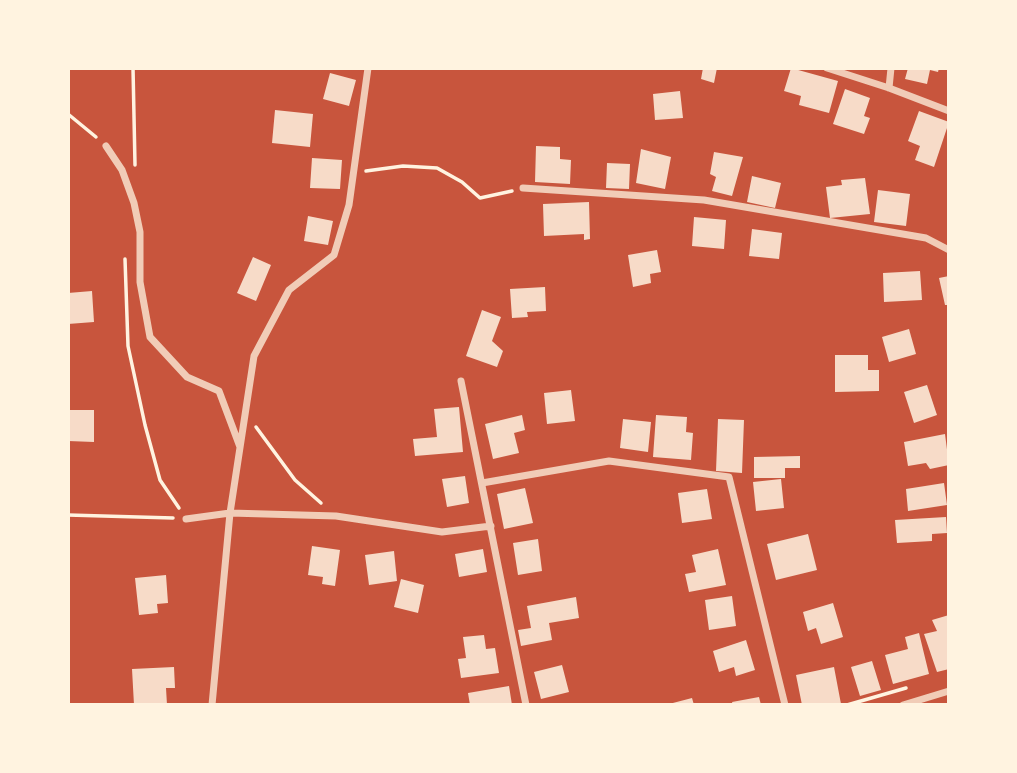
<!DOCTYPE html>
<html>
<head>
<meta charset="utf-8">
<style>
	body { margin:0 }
	#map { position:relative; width:1017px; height:773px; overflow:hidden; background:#c8553d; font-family:"Noto Sans",sans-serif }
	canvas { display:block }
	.frame { position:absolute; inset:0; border:70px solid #fff3e0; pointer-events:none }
</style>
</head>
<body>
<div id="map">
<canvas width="1017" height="773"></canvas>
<div class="frame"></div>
</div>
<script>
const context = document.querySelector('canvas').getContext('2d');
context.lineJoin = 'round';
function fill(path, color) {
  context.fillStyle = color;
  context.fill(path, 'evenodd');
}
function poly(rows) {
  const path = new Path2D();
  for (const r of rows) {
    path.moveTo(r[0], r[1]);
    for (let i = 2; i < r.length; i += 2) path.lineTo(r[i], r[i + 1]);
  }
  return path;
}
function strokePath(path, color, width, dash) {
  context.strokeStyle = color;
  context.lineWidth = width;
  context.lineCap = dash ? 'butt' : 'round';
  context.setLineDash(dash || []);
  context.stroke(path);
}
const building = poly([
	[703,68,717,68,714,83,701,79],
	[791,68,838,81,829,113,799,105,801,96,784,91],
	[908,68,939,68,938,72,930,70,927,84,905,79],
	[330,73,356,80,349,106,323,99],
	[845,89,870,98,864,116,870,118,864,134,833,124],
	[680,91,683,118,655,120,653,94],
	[275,110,313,114,310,147,272,143],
	[919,111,949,122,934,167,915,160,920,146,908,141],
	[536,146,560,147,560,159,571,160,570,184,535,182],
	[641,149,671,157,665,189,636,183],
	[714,152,743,157,732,196,712,191,716,177,710,174],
	[312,158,342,160,340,189,310,188],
	[607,163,630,164,629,189,606,188],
	[752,176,781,183,775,208,747,202],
	[865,178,870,214,830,218,826,187,842,185,841,180],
	[878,190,910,194,906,226,874,222],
	[589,202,590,239,584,240,584,234,544,236,543,204],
	[308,216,333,221,328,245,304,241],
	[694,217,726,220,724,249,692,246],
	[752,229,782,233,779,259,749,256],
	[657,250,661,272,650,274,651,283,633,287,628,255],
	[253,257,271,265,256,301,237,293],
	[920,271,922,300,884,302,883,273],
	[949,276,949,305,945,305,939,278],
	[545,287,546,311,527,312,528,317,512,318,510,289],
	[92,291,94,322,68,324,68,293],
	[482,310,501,317,492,341,503,351,497,367,466,356],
	[909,329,916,354,889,362,882,337],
	[835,355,868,355,868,370,879,370,879,391,835,392],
	[927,385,937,415,914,423,904,392],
	[571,390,575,421,547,424,544,393],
	[459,407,463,452,415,456,413,439,437,437,434,409],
	[68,410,94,410,94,442,68,441],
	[522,415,525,430,514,433,519,453,493,459,485,424],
	[656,415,687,417,686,432,693,433,691,460,653,457],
	[623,419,651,422,648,452,620,448],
	[718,419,744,420,742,473,716,471],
	[945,434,949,465,930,469,926,463,908,466,904,442],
	[800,456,800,468,785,468,785,478,754,478,754,457],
	[465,476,469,503,447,507,442,479],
	[781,479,784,508,756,511,753,482],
	[944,483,947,505,908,511,906,489],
	[525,488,533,523,504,529,497,494],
	[707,489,712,519,682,523,678,493],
	[946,517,947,533,932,534,932,541,897,543,895,520],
	[808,534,817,570,776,580,767,544],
	[538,539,542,571,518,575,513,543],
	[312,546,340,550,335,586,322,584,323,577,308,575],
	[483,549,487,572,459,577,455,554],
	[718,549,726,585,689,592,685,574,696,572,692,555],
	[394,551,397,581,369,585,365,555],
	[166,575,168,603,157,604,158,613,139,615,135,578],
	[401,579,424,585,418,613,394,607],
	[732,596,736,626,709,630,705,600],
	[576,597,579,618,549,623,552,640,521,646,518,630,531,628,527,606],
	[833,603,843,637,821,644,816,628,808,631,803,612],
	[949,615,949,669,937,672,924,634,937,631,932,620],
	[919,633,929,674,893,684,885,655,908,649,905,637],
	[484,635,486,649,495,648,499,673,461,678,458,659,466,658,463,637],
	[746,640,755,670,736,676,734,667,719,672,713,651],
	[872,661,881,690,860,696,851,667],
	[562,665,569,692,541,699,534,672],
	[174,667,175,688,166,688,167,705,134,705,132,669],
	[834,667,841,704,802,705,796,675],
	[509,686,512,705,470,705,468,693],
	[759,697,761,705,733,705,732,702],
	[692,698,694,705,669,705,669,704]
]);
const path = poly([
	[133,68,135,165],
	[68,114,96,137],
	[366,171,403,166,437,168,462,182,480,198,512,191],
	[125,259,128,346,145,425,160,480,179,508],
	[256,427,295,480,321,503],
	[68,515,173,518],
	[847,705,906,688]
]);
const minor = poly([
	[827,68,889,88,949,111],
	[889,88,891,68],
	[106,146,122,170,134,203,140,232,140,282,150,337,187,377,219,391,240,447],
	[523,188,704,200,926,238,949,250],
	[461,381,526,705],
	[482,483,609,461,729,477,785,705],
	[186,519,230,513,336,516,442,532,491,526],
	[212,705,230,513,254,356,289,290,334,255,349,205,368,68],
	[903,705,949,691]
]);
fill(building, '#f7dbc8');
strokePath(path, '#fff3e0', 3.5);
strokePath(minor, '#f1ccb7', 7);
</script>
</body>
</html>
